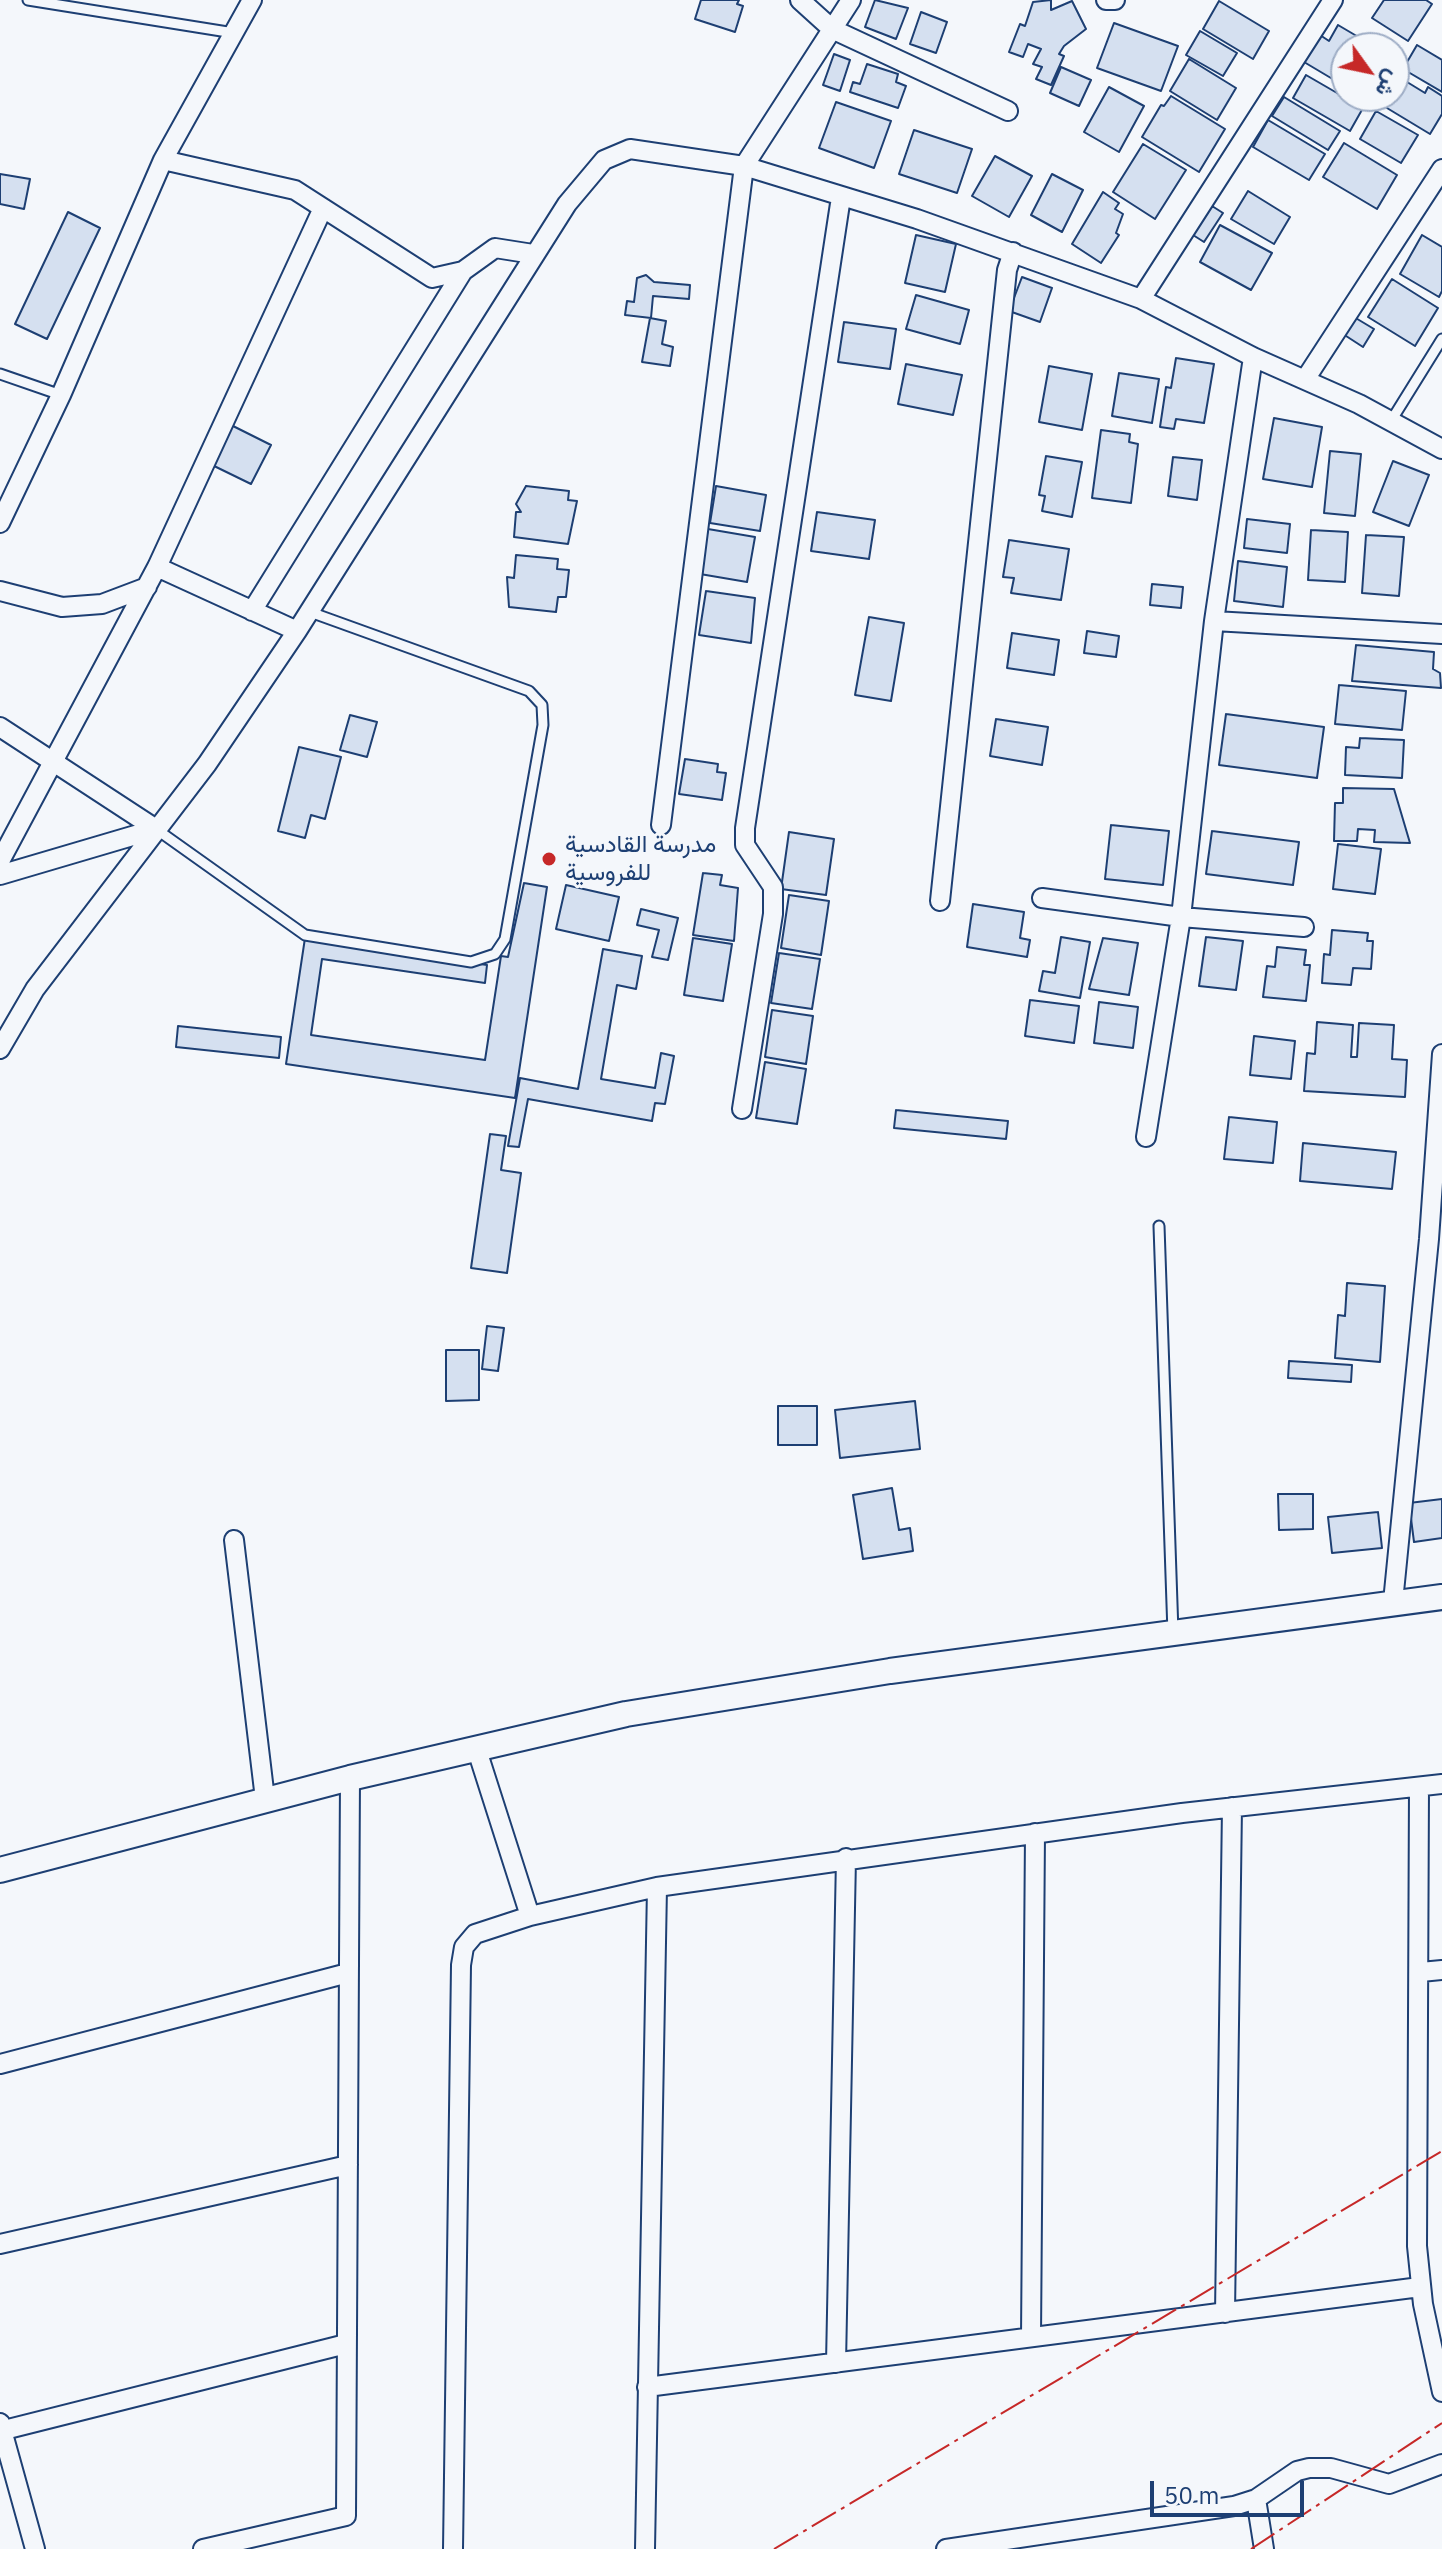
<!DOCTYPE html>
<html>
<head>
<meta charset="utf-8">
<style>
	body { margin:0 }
	#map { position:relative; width:1442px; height:2549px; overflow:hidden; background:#f4f7fb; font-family:"IBM Plex Sans",Vazirmatn,sans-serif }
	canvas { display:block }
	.north { position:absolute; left:1330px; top:32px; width:80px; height:80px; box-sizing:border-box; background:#f4f7fb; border:2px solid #9eadc5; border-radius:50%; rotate:123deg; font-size:22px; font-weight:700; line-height:32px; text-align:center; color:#1d3f73 }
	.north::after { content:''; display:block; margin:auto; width:28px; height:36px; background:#c62828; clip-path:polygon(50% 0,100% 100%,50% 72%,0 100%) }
	.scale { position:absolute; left:1150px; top:2481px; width:154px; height:36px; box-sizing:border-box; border:4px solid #1d3f73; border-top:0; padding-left:10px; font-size:24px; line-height:28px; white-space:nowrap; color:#1d3f73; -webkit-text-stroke:6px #f4f7fb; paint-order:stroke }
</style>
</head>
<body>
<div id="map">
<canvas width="1442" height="2549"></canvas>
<div class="north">ش</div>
<div class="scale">50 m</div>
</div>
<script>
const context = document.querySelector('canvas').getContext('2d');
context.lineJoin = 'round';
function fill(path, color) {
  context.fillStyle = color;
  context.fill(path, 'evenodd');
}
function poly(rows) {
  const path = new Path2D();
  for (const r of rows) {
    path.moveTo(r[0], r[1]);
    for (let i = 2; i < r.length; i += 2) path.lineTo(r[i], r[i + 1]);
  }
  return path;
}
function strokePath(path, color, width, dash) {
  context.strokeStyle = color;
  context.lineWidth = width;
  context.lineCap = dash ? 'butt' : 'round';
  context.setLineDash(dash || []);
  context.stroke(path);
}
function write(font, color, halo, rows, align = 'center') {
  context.font = font + ' "IBM Plex Sans",Vazirmatn,sans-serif';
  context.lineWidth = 6;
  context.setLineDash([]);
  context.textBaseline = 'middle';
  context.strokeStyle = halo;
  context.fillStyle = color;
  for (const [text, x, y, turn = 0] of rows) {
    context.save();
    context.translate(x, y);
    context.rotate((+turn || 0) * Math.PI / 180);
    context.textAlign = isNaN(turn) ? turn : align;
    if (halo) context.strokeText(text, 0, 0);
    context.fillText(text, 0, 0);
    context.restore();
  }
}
const building = poly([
	[701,0,739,0,737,4,743,6,735,32,695,19,701,0],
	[875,0,908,8,896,39,865,27,875,0],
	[1051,0,1051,10,1072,1,1086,29,1064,46,1059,54,1064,56,1051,85,1036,79,1042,67,1033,64,1041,49,1028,44,1023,57,1009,52,1020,24,1025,26,1033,2,1051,0],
	[1384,0,1426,0,1432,4,1408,41,1372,18,1384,0],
	[1219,1,1269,31,1253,59,1203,29,1219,1],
	[921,12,947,22,936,53,910,44,921,12],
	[1114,23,1178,46,1161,91,1097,68,1114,23],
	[1338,25,1377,48,1346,48,1346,87,1304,62,1320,35,1329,41,1338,25],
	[1200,31,1237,53,1223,76,1186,55,1200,31],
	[1417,45,1442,60,1442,92,1403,69,1417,45],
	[834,54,850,60,840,91,823,85,834,54],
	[1189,59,1236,88,1217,120,1170,91,1189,59],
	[867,64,898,74,896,82,906,86,898,108,850,92,853,82,860,84,867,64],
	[1061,67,1091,80,1079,106,1050,93,1061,67],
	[1394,74,1425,93,1428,87,1442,96,1442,114,1430,134,1377,102,1381,96,1394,96,1394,74],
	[1306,75,1363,108,1350,131,1293,98,1306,75],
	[1109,87,1144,106,1119,152,1084,132,1109,87],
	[1171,96,1225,129,1199,172,1142,137,1161,105,1164,106,1171,96],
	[1284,97,1340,131,1328,150,1272,116,1284,97],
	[836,102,891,121,874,168,819,148,836,102],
	[1376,111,1418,135,1401,163,1360,139,1376,111],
	[1268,120,1325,154,1309,180,1253,147,1268,120],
	[914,130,972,149,957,193,899,174,914,130],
	[1344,143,1397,175,1377,209,1323,177,1344,143],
	[1143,144,1186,170,1155,219,1113,192,1143,144],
	[995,156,1032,176,1009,217,972,196,995,156],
	[0,174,30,179,24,209,0,204,0,174],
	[1052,174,1083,190,1062,232,1031,215,1052,174],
	[1248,191,1290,217,1274,244,1231,219,1248,191],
	[1103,192,1119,203,1115,209,1123,214,1116,233,1119,235,1101,263,1072,244,1103,192],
	[1212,206,1223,213,1204,242,1193,235,1212,206],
	[68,212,100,228,47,339,15,324,68,212],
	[1220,225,1272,253,1251,290,1200,262,1220,225],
	[916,235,956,244,945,292,905,283,916,235],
	[1422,235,1442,247,1442,291,1439,297,1400,274,1422,235],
	[646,275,654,282,690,285,689,299,653,296,651,318,625,315,627,301,634,302,637,278,646,275],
	[1022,277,1052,288,1040,322,1009,311,1022,277],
	[1392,279,1438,308,1415,346,1368,317,1392,279],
	[916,295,969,310,960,344,906,329,916,295],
	[1354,317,1374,329,1363,347,1343,334,1354,317],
	[650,318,666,321,662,344,673,347,670,366,642,362,650,318],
	[844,322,896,329,890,369,838,362,844,322],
	[1176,358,1214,364,1204,423,1176,419,1174,429,1160,427,1166,387,1171,388,1176,358],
	[906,364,962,375,953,415,898,404,906,364],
	[1049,366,1092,374,1082,430,1039,422,1049,366],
	[1119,373,1159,379,1152,423,1112,416,1119,373],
	[1274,418,1322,427,1312,487,1263,479,1274,418],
	[229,424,271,445,251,484,210,464,229,424],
	[1101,430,1130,434,1129,442,1138,444,1131,503,1092,498,1101,430],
	[1330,451,1361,454,1355,516,1324,513,1330,451],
	[1046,456,1082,462,1072,517,1042,511,1045,496,1039,495,1046,456],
	[1173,457,1202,460,1197,500,1168,496,1173,457],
	[1393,461,1429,475,1409,526,1373,512,1393,461],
	[526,486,569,491,568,500,577,501,568,544,514,537,516,512,521,512,516,504,526,486],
	[716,486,766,495,760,531,710,523,716,486],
	[817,512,875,520,869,559,811,551,817,512],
	[1247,519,1290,524,1287,553,1244,548,1247,519],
	[708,529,755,537,747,582,700,574,708,529],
	[1311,530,1348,532,1345,582,1308,580,1311,530],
	[1366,535,1404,537,1399,596,1362,593,1366,535],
	[1009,540,1069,549,1061,600,1011,593,1014,578,1003,577,1009,540],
	[516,555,558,559,557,569,569,570,566,597,558,597,556,612,509,607,507,577,514,578,516,555],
	[1238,561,1287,567,1283,607,1234,601,1238,561],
	[1152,584,1183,587,1181,608,1150,605,1152,584],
	[706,591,755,598,751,643,699,635,706,591],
	[869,617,904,623,891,701,855,695,869,617],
	[1087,631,1119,636,1116,657,1084,653,1087,631],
	[1012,633,1059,640,1054,675,1007,668,1012,633],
	[1356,645,1434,652,1433,669,1440,673,1441,688,1352,681,1356,645],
	[1339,685,1406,691,1402,730,1335,724,1339,685],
	[1226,714,1324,727,1317,778,1219,765,1226,714],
	[350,715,377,722,367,757,340,750,350,715],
	[996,719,1048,727,1042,765,990,756,996,719],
	[1360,738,1404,740,1402,778,1345,775,1346,747,1359,748,1360,738],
	[299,747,341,757,325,819,311,815,305,838,278,831,299,747],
	[685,759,718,764,717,772,726,773,722,800,679,794,685,759],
	[1343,788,1394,789,1410,843,1374,842,1375,830,1358,829,1357,841,1334,841,1335,803,1343,803,1343,788],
	[1111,825,1169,831,1163,885,1105,879,1111,825],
	[1212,831,1299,842,1293,885,1206,874,1212,831],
	[789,832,834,839,826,895,781,889,789,832],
	[1338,844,1381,849,1375,894,1333,889,1338,844],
	[703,873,722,875,720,885,738,888,734,941,693,935,703,873],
	[524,883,547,887,515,1098,286,1064,305,938,487,965,485,983,322,959,311,1035,485,1060,501,956,508,957,524,883],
	[566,885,619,897,609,941,556,929,566,885],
	[789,895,829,901,821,955,781,948,789,895],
	[973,904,1024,912,1020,938,1030,940,1027,957,967,947,973,904],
	[641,909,678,918,668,960,652,957,659,930,637,925,641,909],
	[1332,930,1368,933,1367,941,1373,941,1371,969,1353,968,1351,985,1322,983,1324,954,1330,955,1332,930],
	[1061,937,1090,942,1080,998,1039,991,1043,971,1055,973,1061,937],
	[1206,937,1243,941,1236,990,1199,986,1206,937],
	[693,938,732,944,723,1001,684,995,693,938],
	[1103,938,1138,943,1129,995,1089,989,1103,938],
	[1277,947,1306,950,1304,965,1310,965,1306,1001,1263,997,1267,966,1275,967,1277,947],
	[603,949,642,956,636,989,617,985,601,1079,655,1088,661,1053,674,1056,665,1104,655,1103,652,1121,528,1099,519,1147,508,1146,520,1078,578,1089,603,949],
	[779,953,820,959,812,1009,771,1003,779,953],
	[1030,1000,1079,1006,1074,1043,1025,1036,1030,1000],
	[1099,1002,1138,1007,1133,1048,1094,1043,1099,1002],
	[772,1010,813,1016,806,1064,765,1057,772,1010],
	[1317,1022,1353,1025,1351,1057,1357,1057,1359,1023,1394,1025,1392,1059,1407,1060,1405,1097,1304,1091,1307,1053,1315,1054,1317,1022],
	[178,1026,281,1037,279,1058,176,1047,178,1026],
	[1254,1036,1295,1041,1291,1079,1250,1075,1254,1036],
	[765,1062,806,1069,797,1124,756,1118,765,1062],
	[896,1110,1008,1121,1006,1139,894,1128,896,1110],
	[1229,1117,1277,1122,1273,1163,1224,1159,1229,1117],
	[490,1134,506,1136,501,1170,521,1173,507,1273,471,1268,490,1134],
	[1303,1143,1396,1152,1392,1189,1300,1181,1303,1143],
	[1347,1283,1385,1286,1380,1362,1335,1358,1338,1315,1345,1316,1347,1283],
	[487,1326,504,1328,498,1371,482,1369,487,1326],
	[446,1350,479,1350,479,1400,446,1401,446,1350],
	[1289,1361,1352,1365,1351,1382,1288,1378,1289,1361],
	[915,1401,920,1449,840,1458,835,1410,915,1401],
	[778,1406,817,1406,817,1445,778,1445,778,1406],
	[892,1488,899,1530,910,1528,913,1551,863,1559,853,1495,892,1488],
	[1278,1494,1313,1494,1313,1529,1279,1530,1278,1494],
	[1442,1499,1442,1538,1414,1542,1409,1503,1442,1499],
	[1378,1512,1382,1548,1332,1553,1328,1517,1378,1512]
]);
const service = poly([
	[28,0,234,33],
	[0,374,61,395],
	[1391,421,1442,339],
	[156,829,305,935,471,962,495,954,505,939,543,725,542,705,529,691,310,612],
	[1159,1226,1173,1633]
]);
const minor = poly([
	[800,0,832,29,1008,111],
	[851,0,744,166,917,219,1141,299,1253,357,1359,404,1442,449],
	[1106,0,1115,0],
	[163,160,295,190,432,278,463,271,495,248,533,254],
	[1141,299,1333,0],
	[1306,378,1442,169],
	[0,523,61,395,163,160,252,0],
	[157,567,297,631],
	[0,591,62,607,102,604,147,587],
	[252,611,463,271],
	[1214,621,1442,634],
	[0,727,156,829,0,875],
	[0,861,157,567,323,208],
	[1042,898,1181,917,1304,927],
	[940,901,1007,270,1013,252],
	[0,1049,35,989,207,764,297,631,567,204,604,160,630,149,744,166,661,825],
	[742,1109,773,914,773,887,745,845,745,828,841,197],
	[1146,1137,1181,917,1214,621,1253,357],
	[234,1540,265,1799],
	[1393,1602,1429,1239,1442,1054],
	[476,1747,530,1916],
	[1419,1787,1417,2246,1423,2304,1442,2392],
	[1421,1972,1442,1970],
	[0,2064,348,1973],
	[0,2244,348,2165],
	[1225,2313,1232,1807],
	[1031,2337,1035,1833],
	[836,2363,846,1858],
	[647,2387,1420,2287],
	[0,2423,35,2549],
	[0,2431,346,2344],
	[1256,2499,1264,2549],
	[203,2549,346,2516,350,1778],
	[453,2549,461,1965,464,1947,475,1934,530,1916,657,1887,1182,1813,1442,1784],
	[645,2549,657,1887],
	[946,2549,1234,2506,1256,2499,1297,2471,1309,2468,1331,2468,1389,2484,1442,2464]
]);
const tertiary = poly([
	[0,1870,350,1778,626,1714,890,1671,1442,1597]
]);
const power = poly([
	[774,2549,1442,2151],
	[1251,2549,1442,2423]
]);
const markers = [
	[549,859,8,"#c62828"]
];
const poiNames = [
	["مدرسة القادسية",565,845],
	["للفروسية",565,873]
];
fill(building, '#d5e0f0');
strokePath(building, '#1d3f73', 2);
strokePath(service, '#1d3f73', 13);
strokePath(minor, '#1d3f73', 22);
strokePath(tertiary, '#1d3f73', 28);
strokePath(service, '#f4f7fb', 9);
strokePath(minor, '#f4f7fb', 18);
strokePath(tertiary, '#f4f7fb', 24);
strokePath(power, '#c62828', 2, [28, 6, 4, 6]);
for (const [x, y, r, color] of markers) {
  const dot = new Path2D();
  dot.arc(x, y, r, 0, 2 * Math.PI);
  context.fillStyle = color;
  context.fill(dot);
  strokePath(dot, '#f4f7fb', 3);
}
write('24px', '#1d3f73', '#f4f7fb', poiNames, 'left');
</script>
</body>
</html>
